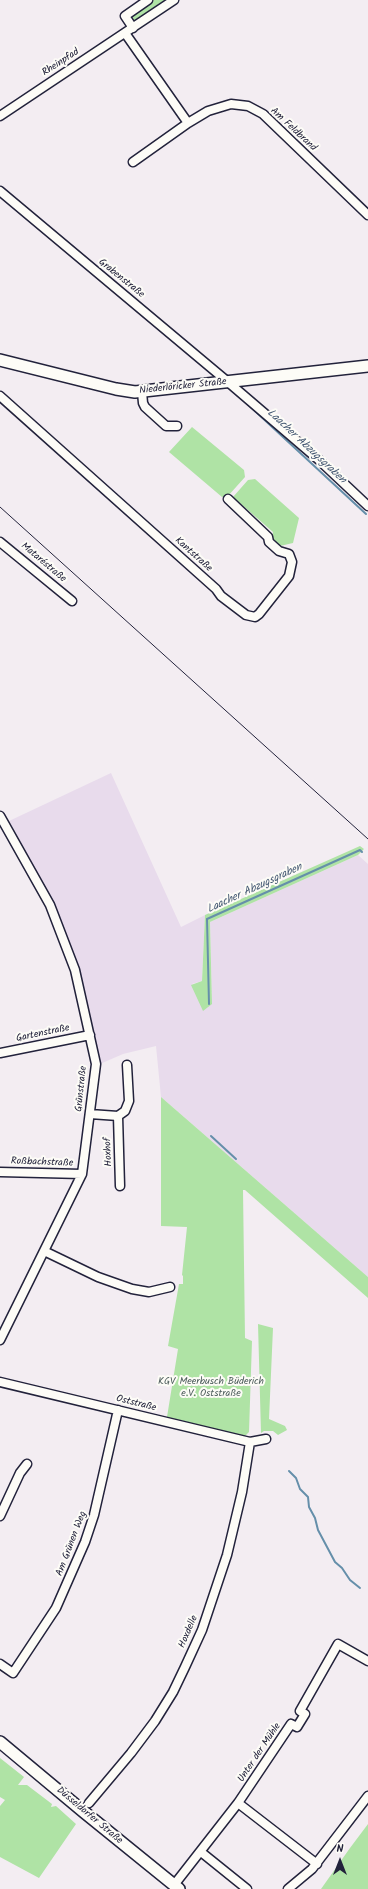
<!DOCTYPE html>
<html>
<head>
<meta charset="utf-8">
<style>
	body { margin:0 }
	#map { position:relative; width:368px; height:1889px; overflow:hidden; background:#f3edf2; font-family:Kalam,sans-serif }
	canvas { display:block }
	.north { position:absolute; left:320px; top:1841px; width:40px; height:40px; -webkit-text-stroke:3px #fdfcf7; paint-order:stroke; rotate:0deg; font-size:11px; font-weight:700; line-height:16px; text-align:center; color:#22223b }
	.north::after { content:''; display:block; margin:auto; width:14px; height:18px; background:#22223b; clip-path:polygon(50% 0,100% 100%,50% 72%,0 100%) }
</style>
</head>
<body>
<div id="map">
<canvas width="368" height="1889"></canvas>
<div class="north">N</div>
</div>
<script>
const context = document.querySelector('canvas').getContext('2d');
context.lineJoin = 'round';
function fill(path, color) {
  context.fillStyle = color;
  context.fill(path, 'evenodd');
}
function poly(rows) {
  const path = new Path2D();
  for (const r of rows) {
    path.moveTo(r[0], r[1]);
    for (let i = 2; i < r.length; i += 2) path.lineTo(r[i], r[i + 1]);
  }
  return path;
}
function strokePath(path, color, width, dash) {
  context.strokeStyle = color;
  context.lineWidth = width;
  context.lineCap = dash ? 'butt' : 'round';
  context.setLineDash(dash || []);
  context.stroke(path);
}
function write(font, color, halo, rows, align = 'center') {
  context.font = font + ' Kalam,sans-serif';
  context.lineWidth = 4;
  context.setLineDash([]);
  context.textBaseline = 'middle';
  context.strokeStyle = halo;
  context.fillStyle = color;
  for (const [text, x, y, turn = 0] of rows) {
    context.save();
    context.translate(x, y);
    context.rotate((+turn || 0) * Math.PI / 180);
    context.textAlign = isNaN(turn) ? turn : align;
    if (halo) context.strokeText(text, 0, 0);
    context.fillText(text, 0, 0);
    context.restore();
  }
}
const built = poly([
	[111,773,181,927,205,915,202,981,192,984,212,1004,210,922,358,855,368,864,368,1277,161,1097,156,1046,123,1054,100,1064,80,970,55,905,9,821]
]);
const green = poly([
	[154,0,168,0,134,22,131,17,132,14],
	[192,427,244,470,245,477,228,496,222,497,169,452],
	[255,479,299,518,293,543,280,546,272,538,273,532,233,497,248,480],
	[360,846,364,849,358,855,210,922,212,1004,203,1011,191,985,202,981,205,915],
	[161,1097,368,1277,368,1298,245,1190,243,1190,245,1338,252,1341,249,1432,245,1436,167,1417,178,1349,168,1346,179,1284,183,1284,183,1276,182,1275,187,1227,161,1226],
	[258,1324,273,1328,269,1419,285,1426,287,1430,278,1435,273,1431,264,1431,261,1433],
	[0,1758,24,1777,18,1785,27,1785,52,1804,51,1807,56,1806,76,1824,39,1878,0,1857,0,1806,5,1800,0,1797],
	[368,1824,368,1889,321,1889,350,1848]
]);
const stream = poly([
	[242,399,366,514],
	[209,1004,207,919,360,850,362,852],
	[211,1136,236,1159],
	[289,1471,296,1478,300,1489,308,1497,309,1507,315,1518,318,1530,335,1562,342,1568,350,1580,360,1588]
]);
const minor = poly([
	[133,28,125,16,148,0],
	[125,33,188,123,208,111,231,104,248,106,263,114,368,215],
	[0,116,174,0],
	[133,162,188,123],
	[0,191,228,382,319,460,368,506],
	[142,392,143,403,145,407,166,426,177,426],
	[0,396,216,589,221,596,246,615,255,617,259,614,289,576,292,562,289,554,279,551,269,542,268,537,228,499],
	[0,542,72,601],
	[0,816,50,905,75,970,96,1064,82,1174,0,1340],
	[0,1053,90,1035],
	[90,1114,118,1116,125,1111,129,1101,127,1065],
	[118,1116,120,1186],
	[0,1172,82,1174],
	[44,1251,98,1277,132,1289,149,1292,170,1287],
	[0,1382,250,1442,266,1439],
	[0,1516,20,1473,27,1464],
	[0,1664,13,1673,56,1608,85,1542,94,1515,118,1410],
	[89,1803,131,1753,155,1721,173,1692,185,1667,202,1630,227,1555,242,1492,250,1442],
	[238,1803,317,1864],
	[201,1852,247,1889],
	[174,1885,238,1803,291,1724,297,1727,305,1714,300,1711,338,1644,368,1661],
	[288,1889,312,1869,368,1796]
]);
const major = poly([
	[0,360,116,389,135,392,368,366],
	[0,1742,84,1812,179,1889]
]);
const tram = poly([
	[0,507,368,839]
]);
const streetNames = [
	["Rheinpfad",61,63,-33],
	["Am Feldbrand",293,130,43],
	["Grabenstraße",121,279,39],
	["Niederlöricker Straße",183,387,-6],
	["Kantstraße",193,555,42],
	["Mataréstraße",43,563,40],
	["Gartenstraße",43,1034,-12],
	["Grünstraße",82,1089,-84],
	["Hoxhof",109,1152,-92],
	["Roßbachstraße",42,1163,2],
	["Oststraße",136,1404,14],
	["Am Grünen Weg",72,1544,-69],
	["Hoxdelle",189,1632,-67],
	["Unter der Mühle",260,1753,-56],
	["Düsseldorfer Straße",89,1816,40]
];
const parkNames = [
	["KGV Meerbusch Büderich",211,1382],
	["e.V. Oststraße",211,1394]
];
const waterNames = [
	["Laacher Abzugsgraben",306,447,43],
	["Laacher Abzugsgraben",255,889,-25]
];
fill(built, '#e8dbec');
fill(green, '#afe3a5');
strokePath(stream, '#658faa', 2);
strokePath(minor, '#22223b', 11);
strokePath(major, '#22223b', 14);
strokePath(minor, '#fdfcf7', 8);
strokePath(major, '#fdfcf7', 11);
strokePath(tram, '#22223b', 1);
write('10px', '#22223b', '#fdfcf7', streetNames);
write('10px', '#4c5c5b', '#fdfcf7', parkNames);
write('italic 11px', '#445872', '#fdfcf7', waterNames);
</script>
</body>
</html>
